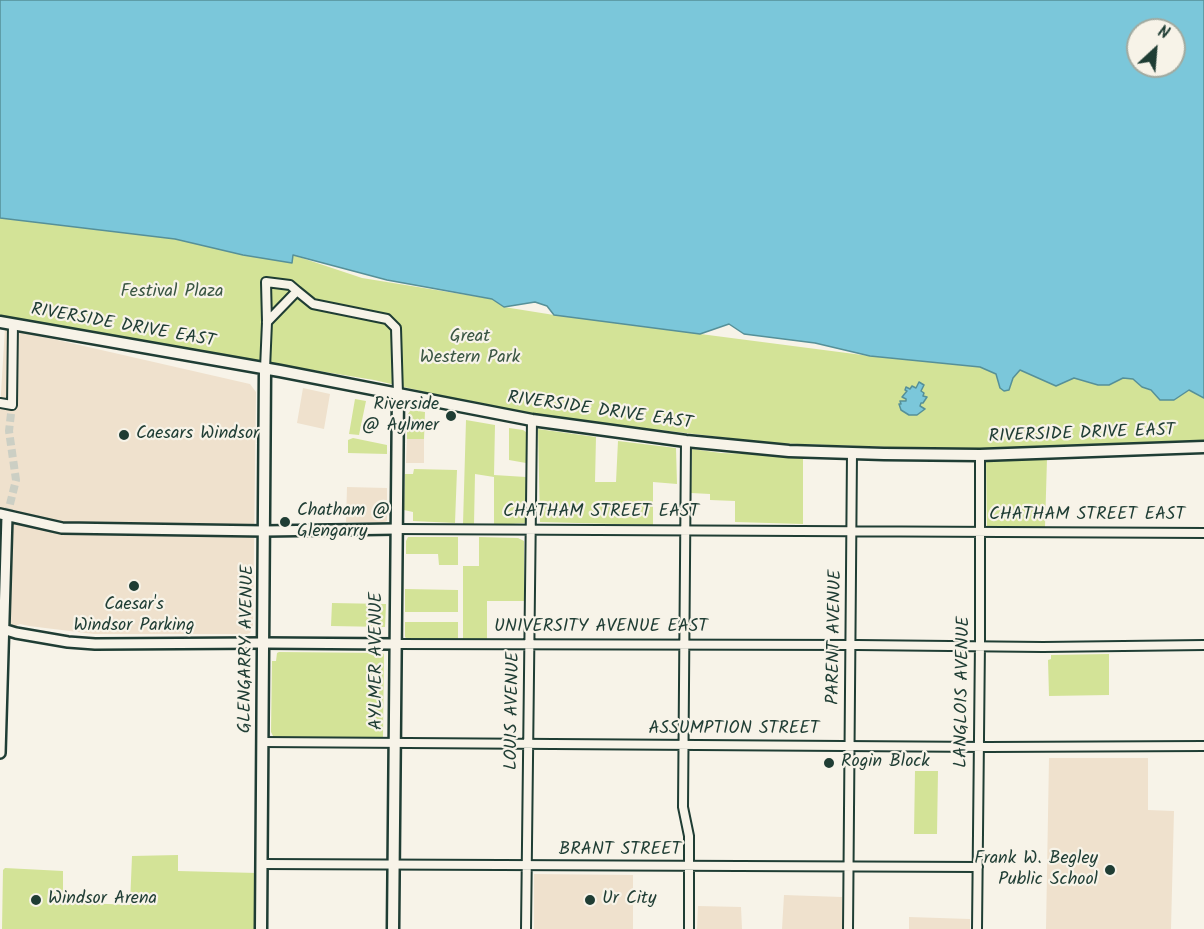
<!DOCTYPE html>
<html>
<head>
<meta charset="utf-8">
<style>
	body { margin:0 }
	#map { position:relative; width:1204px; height:929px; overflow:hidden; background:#f7f3e8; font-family:Kalam,sans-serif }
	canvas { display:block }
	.north { position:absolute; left:1126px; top:18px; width:60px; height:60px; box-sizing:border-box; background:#f7f3e8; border:2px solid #a1aaa0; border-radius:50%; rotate:26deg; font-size:16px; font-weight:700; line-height:24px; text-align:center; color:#1f3d34 }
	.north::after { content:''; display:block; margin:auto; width:21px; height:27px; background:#1f3d34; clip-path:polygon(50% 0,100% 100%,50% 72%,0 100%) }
</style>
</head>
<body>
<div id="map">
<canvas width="1204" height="929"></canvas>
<div class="north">N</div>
</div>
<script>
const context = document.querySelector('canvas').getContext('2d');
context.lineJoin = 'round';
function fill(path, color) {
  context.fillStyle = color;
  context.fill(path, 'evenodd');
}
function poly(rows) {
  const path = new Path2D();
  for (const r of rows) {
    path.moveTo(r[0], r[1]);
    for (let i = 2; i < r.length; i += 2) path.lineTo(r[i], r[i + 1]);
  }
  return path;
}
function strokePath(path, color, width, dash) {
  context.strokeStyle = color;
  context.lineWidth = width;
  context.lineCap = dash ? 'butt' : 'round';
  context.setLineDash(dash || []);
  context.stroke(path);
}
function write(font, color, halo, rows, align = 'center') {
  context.font = font + ' Kalam,sans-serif';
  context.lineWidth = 4.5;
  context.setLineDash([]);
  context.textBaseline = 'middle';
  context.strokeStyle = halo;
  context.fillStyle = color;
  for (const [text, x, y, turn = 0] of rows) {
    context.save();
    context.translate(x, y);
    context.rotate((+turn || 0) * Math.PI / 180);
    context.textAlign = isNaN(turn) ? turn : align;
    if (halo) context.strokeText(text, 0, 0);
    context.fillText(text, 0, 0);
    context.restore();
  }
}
const built = poly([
	[5,328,250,384,256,392,253,625,250,633,247,634,94,634,29,626,20,624,0,635,0,409],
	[303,388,330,394,324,429,297,423],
	[407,439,424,439,424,463,406,463],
	[347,487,387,488,387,521,383,523,346,522],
	[1049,758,1148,758,1148,810,1174,811,1171,929,1046,929],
	[534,874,633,875,633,929,534,929],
	[784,895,842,897,842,929,782,929],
	[698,906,741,907,742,929,697,929],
	[909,917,970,919,970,929,909,929]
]);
const green = poly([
	[0,218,175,239,243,255,292,263,293,255,362,278,492,299,504,307,554,315,870,356,1020,370,1056,386,1074,378,1098,385,1109,385,1123,378,1133,379,1142,387,1174,400,1189,390,1204,398,1204,443,976,450,772,443,539,416,468,402,374,380,276,364,205,354,0,317],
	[355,399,366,401,359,435,349,434],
	[411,410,425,412,424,439,407,439,407,415],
	[466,420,495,425,494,475,526,477,526,523,494,525,494,477,475,474,474,524,463,524],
	[509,428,523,430,526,432,526,463,509,460],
	[538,429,596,437,595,482,616,482,618,441,676,448,677,484,653,482,653,525,540,522],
	[353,438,387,445,387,454,348,453,348,440],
	[692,449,721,453,803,456,803,524,735,522,735,501,710,500,710,494,691,493],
	[1047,459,1045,527,987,527,986,461],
	[414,469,457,470,455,523,413,521,413,512,404,510,405,474,413,474],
	[408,537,458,537,458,565,439,565,438,554,406,554,406,541],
	[479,537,518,538,524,541,524,601,487,601,487,641,463,640,463,566,479,566],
	[405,589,458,590,458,612,405,612],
	[332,603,386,604,385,627,331,626],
	[405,622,458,622,458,640,408,640,405,637],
	[279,652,382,653,384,654,383,738,274,738,271,732,272,661,276,661,277,653],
	[1109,654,1109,695,1049,696,1048,660,1051,659,1051,655],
	[915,771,938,771,937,834,914,834],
	[178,855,178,871,257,873,255,929,2,929,3,870,5,868,63,871,63,902,130,905,132,856]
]);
const water = poly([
	[0,0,1204,0,1204,398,1189,390,1174,400,1160,400,1151,390,1142,387,1133,379,1123,378,1109,385,1098,385,1074,378,1056,386,1020,370,1013,378,1009,390,1004,391,1000,388,996,374,980,367,870,356,815,343,744,334,729,324,700,334,554,315,547,306,535,302,504,307,492,299,387,280,293,255,292,263,243,255,175,239,0,218,0,0],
	[1138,30,1174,30,1174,66,1138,66,1138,30],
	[919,382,924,385,921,391,924,393,923,396,927,397,923,403,921,403,920,406,925,409,917,415,909,415,901,410,899,404,901,404,900,401,906,401,906,399,902,397,907,391,905,390,906,387,910,389,912,386,916,388,919,382]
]);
const minorTunnel = poly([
	[7,516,16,480,9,431,12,405]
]);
const minor = poly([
	[267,322,297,291,313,304,387,319,396,328,398,394],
	[265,369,267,322,266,282,290,285,297,291],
	[0,403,12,405,13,324],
	[686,441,683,807,689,836,689,929],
	[396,529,1204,533],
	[395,644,857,645,1043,647,1204,645],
	[263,742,988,747,1204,746],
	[262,864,978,867],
	[526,929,532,420],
	[848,929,852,453],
	[977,929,980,642,980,455]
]);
const tertiary = poly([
	[0,514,62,528,265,531,396,529],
	[0,627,3,629,16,633,68,642,95,644,264,643,395,644],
	[0,753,7,516]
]);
const secondary = poly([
	[0,322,280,371,532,420,686,441,789,451,884,454,980,455,1204,447],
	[261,929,265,369],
	[393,929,398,394]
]);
const markers = [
	[451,416,6,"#1f3d34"],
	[124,435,6,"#1f3d34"],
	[285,522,6,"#1f3d34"],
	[134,586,6,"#1f3d34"],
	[829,763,6,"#1f3d34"],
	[1110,870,6,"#1f3d34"],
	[36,900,6,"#1f3d34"],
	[590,900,6,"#1f3d34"]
];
const parkNames = [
	["Festival Plaza",172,293],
	["Great",470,338],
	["Western Park",470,359]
];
const streetNames = [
	["RIVERSIDE DRIVE EAST",123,327,10],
	["RIVERSIDE DRIVE EAST",600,412,8],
	["RIVERSIDE DRIVE EAST",1082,435,-2],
	["CHATHAM STREET EAST",601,513],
	["CHATHAM STREET EAST",1087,516],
	["UNIVERSITY AVENUE EAST",601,628],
	["PARENT AVENUE",836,637,-89],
	["GLENGARRY AVENUE",248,649,-89],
	["AYLMER AVENUE",378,661,-90],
	["LANGLOIS AVENUE",964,692,-89],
	["LOUIS AVENUE",514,711,-89],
	["ASSUMPTION STREET",734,730],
	["BRANT STREET",620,851]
];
const poiNames = [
	["Riverside",439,406,"right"],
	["@ Aylmer",439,427,"right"],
	["Caesars Windsor",136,435],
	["Chatham @",297,512],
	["Glengarry",297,533],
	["Caesar's",134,606,"center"],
	["Windsor Parking",134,627,"center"],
	["Rogin Block",841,763],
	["Frank W. Begley",1098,860,"right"],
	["Public School",1098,881,"right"],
	["Windsor Arena",48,900],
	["Ur City",602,900]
];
fill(built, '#efe1cd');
fill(green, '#d3e397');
fill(water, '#7bc7da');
strokePath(water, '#569098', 1.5);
strokePath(minorTunnel, '#cccfc4', 8, [8, 4]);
strokePath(minor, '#1f3d34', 12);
strokePath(tertiary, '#1f3d34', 14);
strokePath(secondary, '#1f3d34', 15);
strokePath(minor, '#f7f3e8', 8);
strokePath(tertiary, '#f7f3e8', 9);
strokePath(secondary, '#f7f3e8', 10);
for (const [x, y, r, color] of markers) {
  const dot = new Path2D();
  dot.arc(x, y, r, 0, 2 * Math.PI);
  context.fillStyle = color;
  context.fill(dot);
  strokePath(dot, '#f7f3e8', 2);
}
write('18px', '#3a5643', '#f7f3e8', parkNames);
write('18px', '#1f3d34', '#f7f3e8', streetNames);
write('18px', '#1f3d34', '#f7f3e8', poiNames, 'left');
</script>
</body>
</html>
